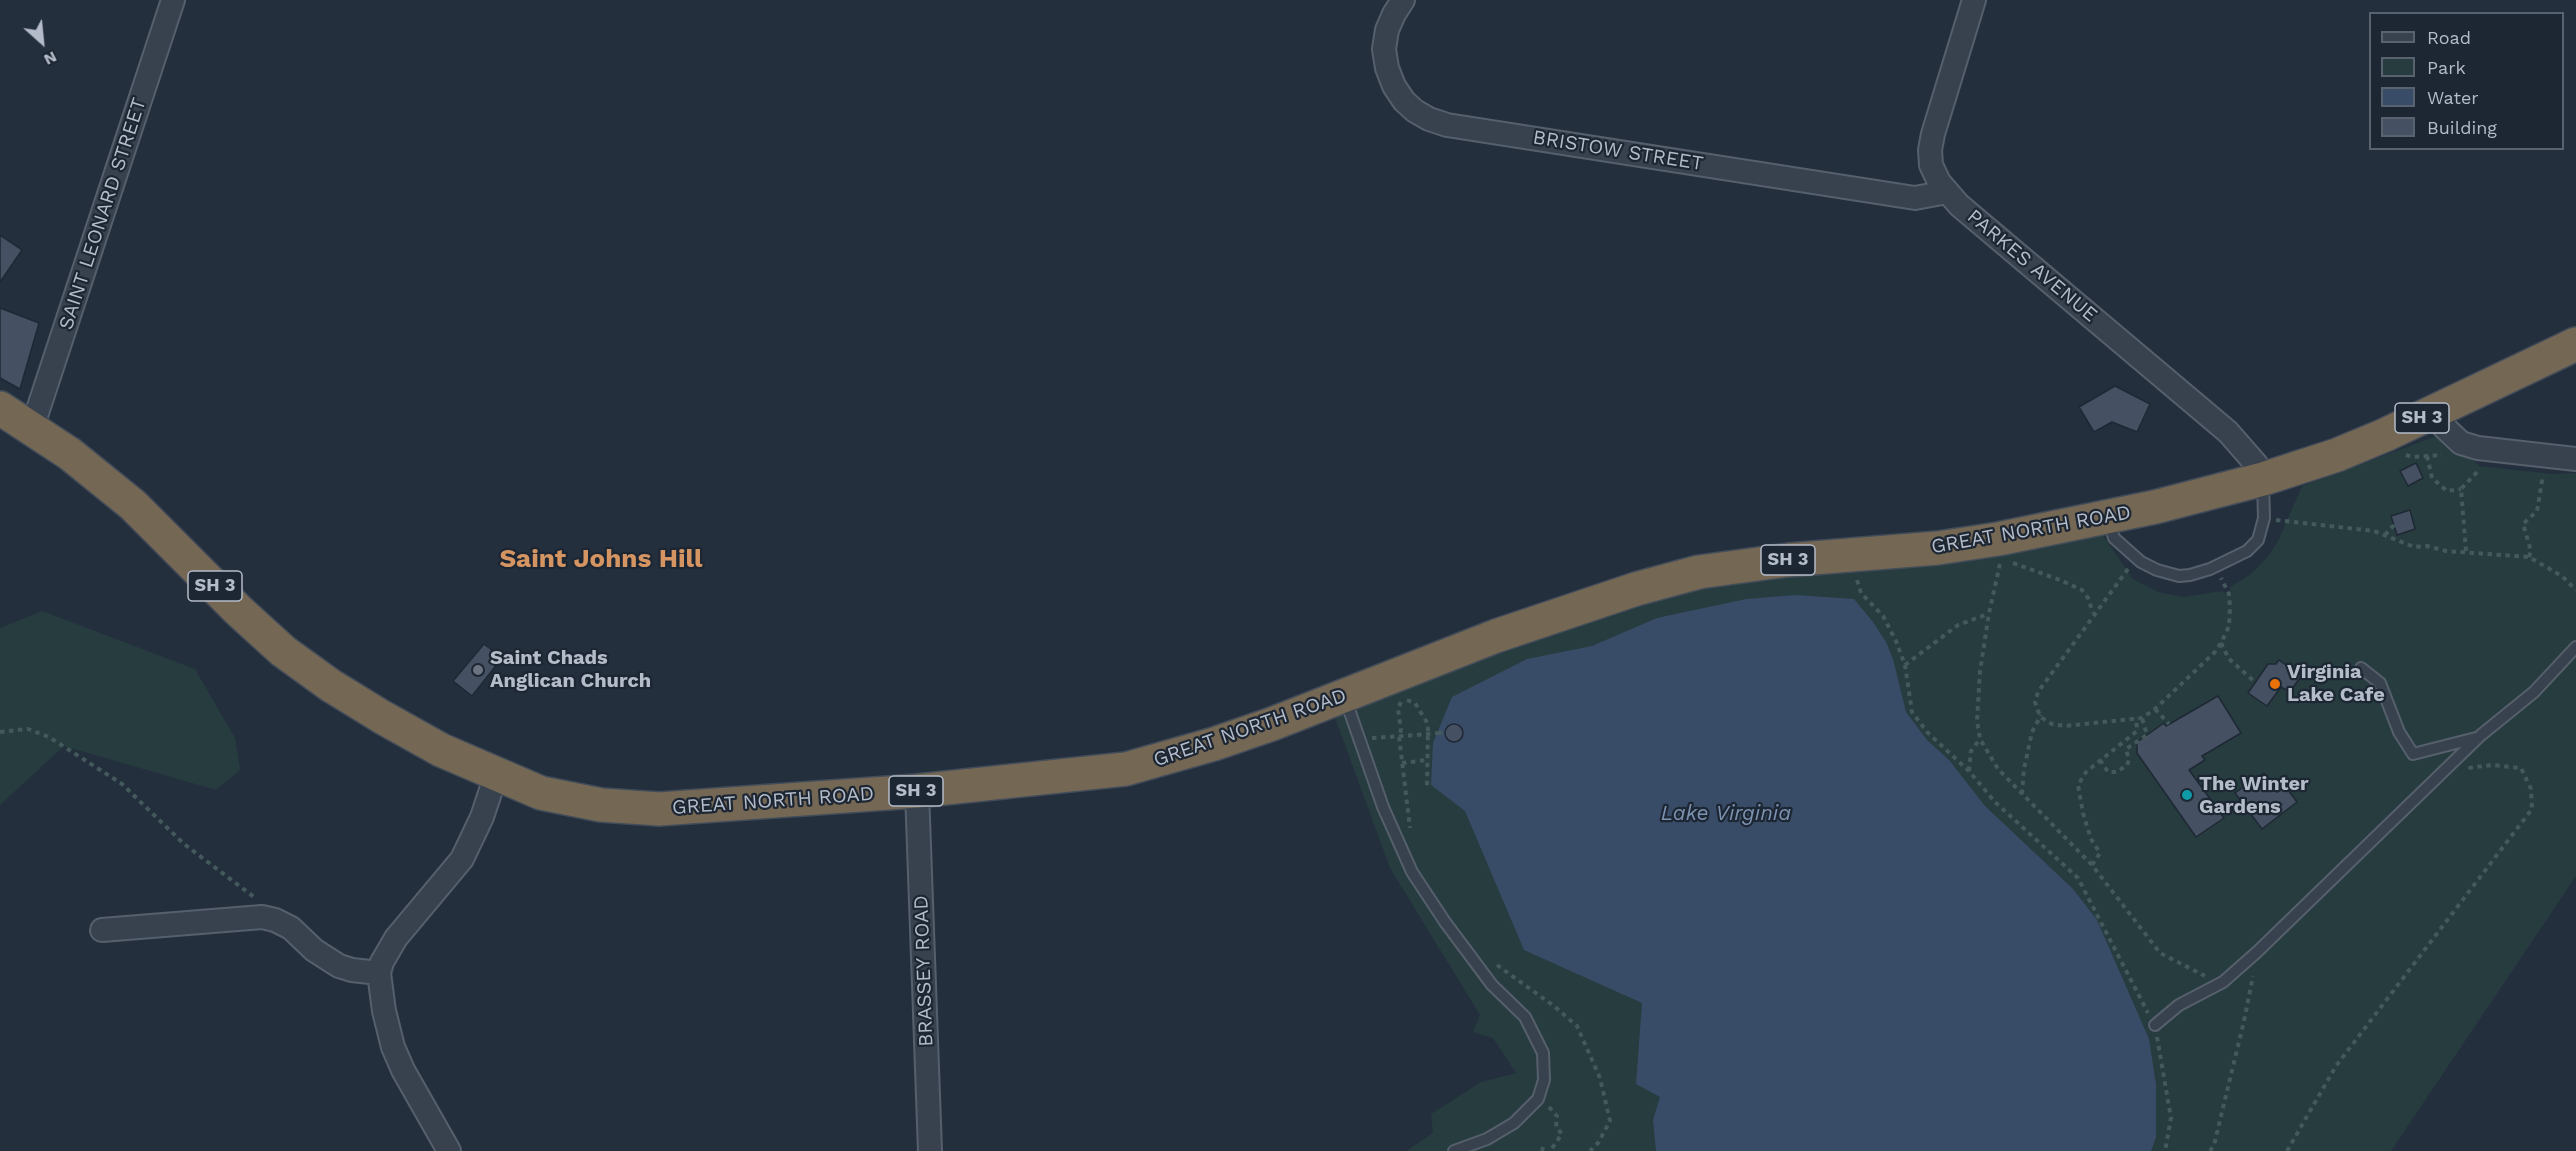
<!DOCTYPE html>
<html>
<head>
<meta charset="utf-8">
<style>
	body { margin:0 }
	#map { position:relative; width:2576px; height:1151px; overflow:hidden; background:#242f3e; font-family:"Work Sans",sans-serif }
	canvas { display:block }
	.legend { position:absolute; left:2369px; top:12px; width:195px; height:138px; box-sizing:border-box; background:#1d2633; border:2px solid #59626f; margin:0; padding:8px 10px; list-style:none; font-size:18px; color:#b4bcc9 }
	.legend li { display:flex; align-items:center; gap:12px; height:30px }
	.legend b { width:30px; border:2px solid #59626f }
	.north { position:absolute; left:12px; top:12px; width:60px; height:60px; -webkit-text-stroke:4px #1d2633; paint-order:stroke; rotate:153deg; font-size:16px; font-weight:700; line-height:24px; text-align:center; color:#b4bcc9 }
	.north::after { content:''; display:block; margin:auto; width:21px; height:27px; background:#b4bcc9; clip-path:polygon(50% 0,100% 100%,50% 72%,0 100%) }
</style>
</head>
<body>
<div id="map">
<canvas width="2576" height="1151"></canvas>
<ul class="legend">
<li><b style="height:8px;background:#38414e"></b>Road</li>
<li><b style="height:16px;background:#263c3f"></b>Park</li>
<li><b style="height:16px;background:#394c67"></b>Water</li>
<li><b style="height:16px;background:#455162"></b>Building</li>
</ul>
<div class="north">N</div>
</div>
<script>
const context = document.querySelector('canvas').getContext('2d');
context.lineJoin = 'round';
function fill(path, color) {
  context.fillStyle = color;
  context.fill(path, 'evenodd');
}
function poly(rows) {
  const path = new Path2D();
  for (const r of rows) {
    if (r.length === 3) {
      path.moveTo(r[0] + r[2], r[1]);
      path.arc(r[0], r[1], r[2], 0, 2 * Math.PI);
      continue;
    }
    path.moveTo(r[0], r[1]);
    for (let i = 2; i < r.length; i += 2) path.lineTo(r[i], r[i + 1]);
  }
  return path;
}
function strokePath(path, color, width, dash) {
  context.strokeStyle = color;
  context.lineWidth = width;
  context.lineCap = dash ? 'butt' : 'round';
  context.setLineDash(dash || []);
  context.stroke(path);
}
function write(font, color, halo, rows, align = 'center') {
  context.font = font + ' "Work Sans",sans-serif';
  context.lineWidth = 4.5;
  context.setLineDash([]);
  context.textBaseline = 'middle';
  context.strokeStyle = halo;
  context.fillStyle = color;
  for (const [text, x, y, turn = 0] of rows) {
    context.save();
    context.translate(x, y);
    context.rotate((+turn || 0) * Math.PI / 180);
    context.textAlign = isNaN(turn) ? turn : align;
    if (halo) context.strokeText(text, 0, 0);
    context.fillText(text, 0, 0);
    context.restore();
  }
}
const green = poly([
	[2450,431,2479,466,2552,474,2576,473,2576,876,2391,1151,1406,1151,1433,1133,1431,1114,1481,1082,1516,1073,1493,1038,1473,1032,1480,1015,1390,868,1334,715,1654,595,1827,566,2100,531,2133,579,2158,592,2183,597,2223,591,2226,595,2231,593,2230,587,2251,574,2269,555,2278,541,2302,486],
	[42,611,195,669,235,738,240,770,216,790,64,746,0,805,0,628]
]);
const water = poly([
	[1796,595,1854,599,1873,622,1886,642,1893,659,1906,712,1927,740,1949,760,1985,806,2073,889,2097,920,2149,1039,2156,1085,2156,1137,2151,1151,1656,1151,1653,1120,1660,1097,1636,1084,1642,1003,1524,950,1465,811,1431,785,1433,743,1452,697,1527,659,1592,646,1657,618,1746,599]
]);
const building = poly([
	[0,235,22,250,0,282,0,235],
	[0,308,39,323,20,389,0,378,0,308],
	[2115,386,2150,404,2137,432,2112,422,2094,432,2079,407,2115,386],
	[2416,463,2423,478,2408,486,2400,471,2416,463],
	[2410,510,2415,529,2397,535,2391,516,2410,510],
	[484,644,502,658,472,696,453,681,484,644],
	[2279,660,2301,676,2290,692,2281,687,2267,706,2248,693,2268,664,2276,664,2279,660],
	[2218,696,2241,733,2202,756,2205,760,2189,770,2224,818,2196,837,2137,753,2137,742,2164,723,2166,726,2218,696],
	[1454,733,9],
	[2264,773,2277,792,2285,786,2297,802,2262,829,2235,793,2264,773]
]);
const path = poly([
	[2406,455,2412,457,2442,455],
	[2427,456,2432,478,2447,491,2461,489],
	[2276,520,2374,531,2414,547,2427,546,2446,551,2529,557,2562,576,2576,590],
	[2385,535,2394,525],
	[2466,551,2461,489,2479,470],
	[2529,557,2531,551,2523,524,2537,511,2543,475],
	[2013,563,2060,580,2082,590,2088,598,2093,613],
	[2000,564,1989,613,1980,671,1977,721,1980,739,1998,769,2092,865,2160,953,2205,976],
	[2128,569,2038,692,2035,702,2038,711,2042,718,2052,724,2065,726,2142,718,2155,709,2215,652,2222,641,2229,626,2230,608,2229,594,2221,578],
	[1857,580,1861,593,1883,616,1896,641,1905,665,1912,712,1927,732,1969,771,1995,802,2078,878,2148,1013],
	[2221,643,2229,659,2255,682],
	[1905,665,1958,625,1988,614],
	[1407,700,1415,703,1428,724,1427,787],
	[1401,702,1398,709,1401,730,1399,736,1410,828],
	[2155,709,2169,724],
	[0,732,28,729,49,737,122,784,184,844,254,897],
	[1438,733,1445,733],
	[1372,738,1417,735],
	[2100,760,2108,772,2117,772,2127,765,2129,760,2126,749,2147,735,2142,718],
	[1402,763,1427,760],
	[1969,771,1971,751,1980,739],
	[2022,794,2024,769,2032,732,2041,715],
	[2092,865,2100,853,2091,839,2083,813,2078,785,2086,772,2137,731,2136,718],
	[1497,965,1554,1006,1577,1026,1600,1078,1610,1121,1598,1143,1590,1151],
	[2157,1037,2171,1118,2165,1151],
	[1549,1107,1557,1116,1556,1127,1562,1134,1550,1151],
	[1542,1151,1543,1147],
	[2210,1151,2214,1145,2244,1021,2253,976],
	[2287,1151,2336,1066,2532,809,2531,789,2521,768,2492,765,2468,768]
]);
const lane = poly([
	[2109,521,2114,538,2141,562,2157,570,2179,576,2190,575,2210,569,2247,551,2258,540,2264,518,2263,482],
	[2361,668,2380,683,2399,732,2413,754,2476,738],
	[1345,698,1383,807,1412,872,1445,922,1492,985,1525,1017,1543,1053,1544,1080,1538,1099,1514,1123,1487,1139,1454,1151],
	[2155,1025,2179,1005,2223,982,2257,952,2481,735,2534,692,2576,647]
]);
const street = poly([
	[1403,0,1394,14,1387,30,1384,49,1387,68,1394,86,1404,101,1415,111,1429,119,1447,125,1915,198,1947,192],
	[1974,0,1933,134,1930,150,1931,165,1939,182,1959,205,2228,432,2256,464,2263,479],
	[2437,412,2443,426,2461,443,2478,448,2576,459],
	[32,428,173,0],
	[917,791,930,1151],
	[102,930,262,917,275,920,291,928,314,950,339,966,352,970,379,973],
	[449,1151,403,1070,393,1047,384,1011,379,973,382,962,396,938,462,859,482,817,496,775]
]);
const highway = poly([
	[0,408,70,454,133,505,238,610,283,651,330,685,382,717,441,750,541,793,601,805,659,809,917,791,1126,769,1214,744,1272,724,1496,636,1636,589,1699,572,1788,560,1938,548,1998,539,2155,507,2263,479,2337,455,2385,435,2576,344]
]);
const pathBridge = poly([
	[1417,735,1438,733]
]);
const markers = [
	[478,670,6,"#6b7280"],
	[2275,684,6,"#e8710a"],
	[2187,795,6,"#0f9aa8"]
];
const shields = [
	[2422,418,54],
	[1788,560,54],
	[215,586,54],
	[916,791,54]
];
const shieldNames = [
	["SH 3",2422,418],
	["SH 3",1788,560],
	["SH 3",215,586],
	["SH 3",916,791]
];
const streetNames = [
	["BRISTOW STREET",1618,151,9],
	["SAINT LEONARD STREET",103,214,-72],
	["PARKES AVENUE",2032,266,40],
	["GREAT NORTH ROAD",2031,530,-10],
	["GREAT NORTH ROAD",1250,728,-19],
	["GREAT NORTH ROAD",773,801,-4],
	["BRASSEY ROAD",924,971,-92]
];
const poiNames = [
	["Saint Chads",490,658],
	["Anglican Church",490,681],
	["Virginia",2287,672],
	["Lake Cafe",2287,695],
	["The Winter",2199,784],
	["Gardens",2199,807]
];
const waterNames = [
	["Lake Virginia",1726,814]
];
const districtNames = [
	["Saint Johns Hill",601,559]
];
fill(green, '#263c3f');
fill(water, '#394c67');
fill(building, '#455162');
strokePath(building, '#1f2835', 1.5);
strokePath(lane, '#565f6c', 14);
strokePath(street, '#565f6c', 26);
strokePath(highway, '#434c59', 36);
strokePath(path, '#44595c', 4, [4.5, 4.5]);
strokePath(lane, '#38414e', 10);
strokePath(street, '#38414e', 22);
strokePath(highway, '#746855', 33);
strokePath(pathBridge, '#44595c', 4, [4.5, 4.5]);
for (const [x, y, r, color] of markers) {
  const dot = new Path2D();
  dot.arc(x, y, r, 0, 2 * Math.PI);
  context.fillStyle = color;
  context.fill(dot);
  strokePath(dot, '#1d2633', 2);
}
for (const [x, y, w] of shields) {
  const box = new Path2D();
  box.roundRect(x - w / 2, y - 15, w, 30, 4.5);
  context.fillStyle = '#1d2633';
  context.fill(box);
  strokePath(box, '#b4bcc9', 1.5);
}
write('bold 18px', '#b4bcc9', null, shieldNames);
write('20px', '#b4bcc9', '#1d2633', streetNames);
write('bold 20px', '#b4bcc9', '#1d2633', poiNames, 'left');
write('italic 21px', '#7c92b1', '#1d2633', waterNames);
write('bold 26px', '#d59563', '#1d2633', districtNames);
</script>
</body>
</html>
